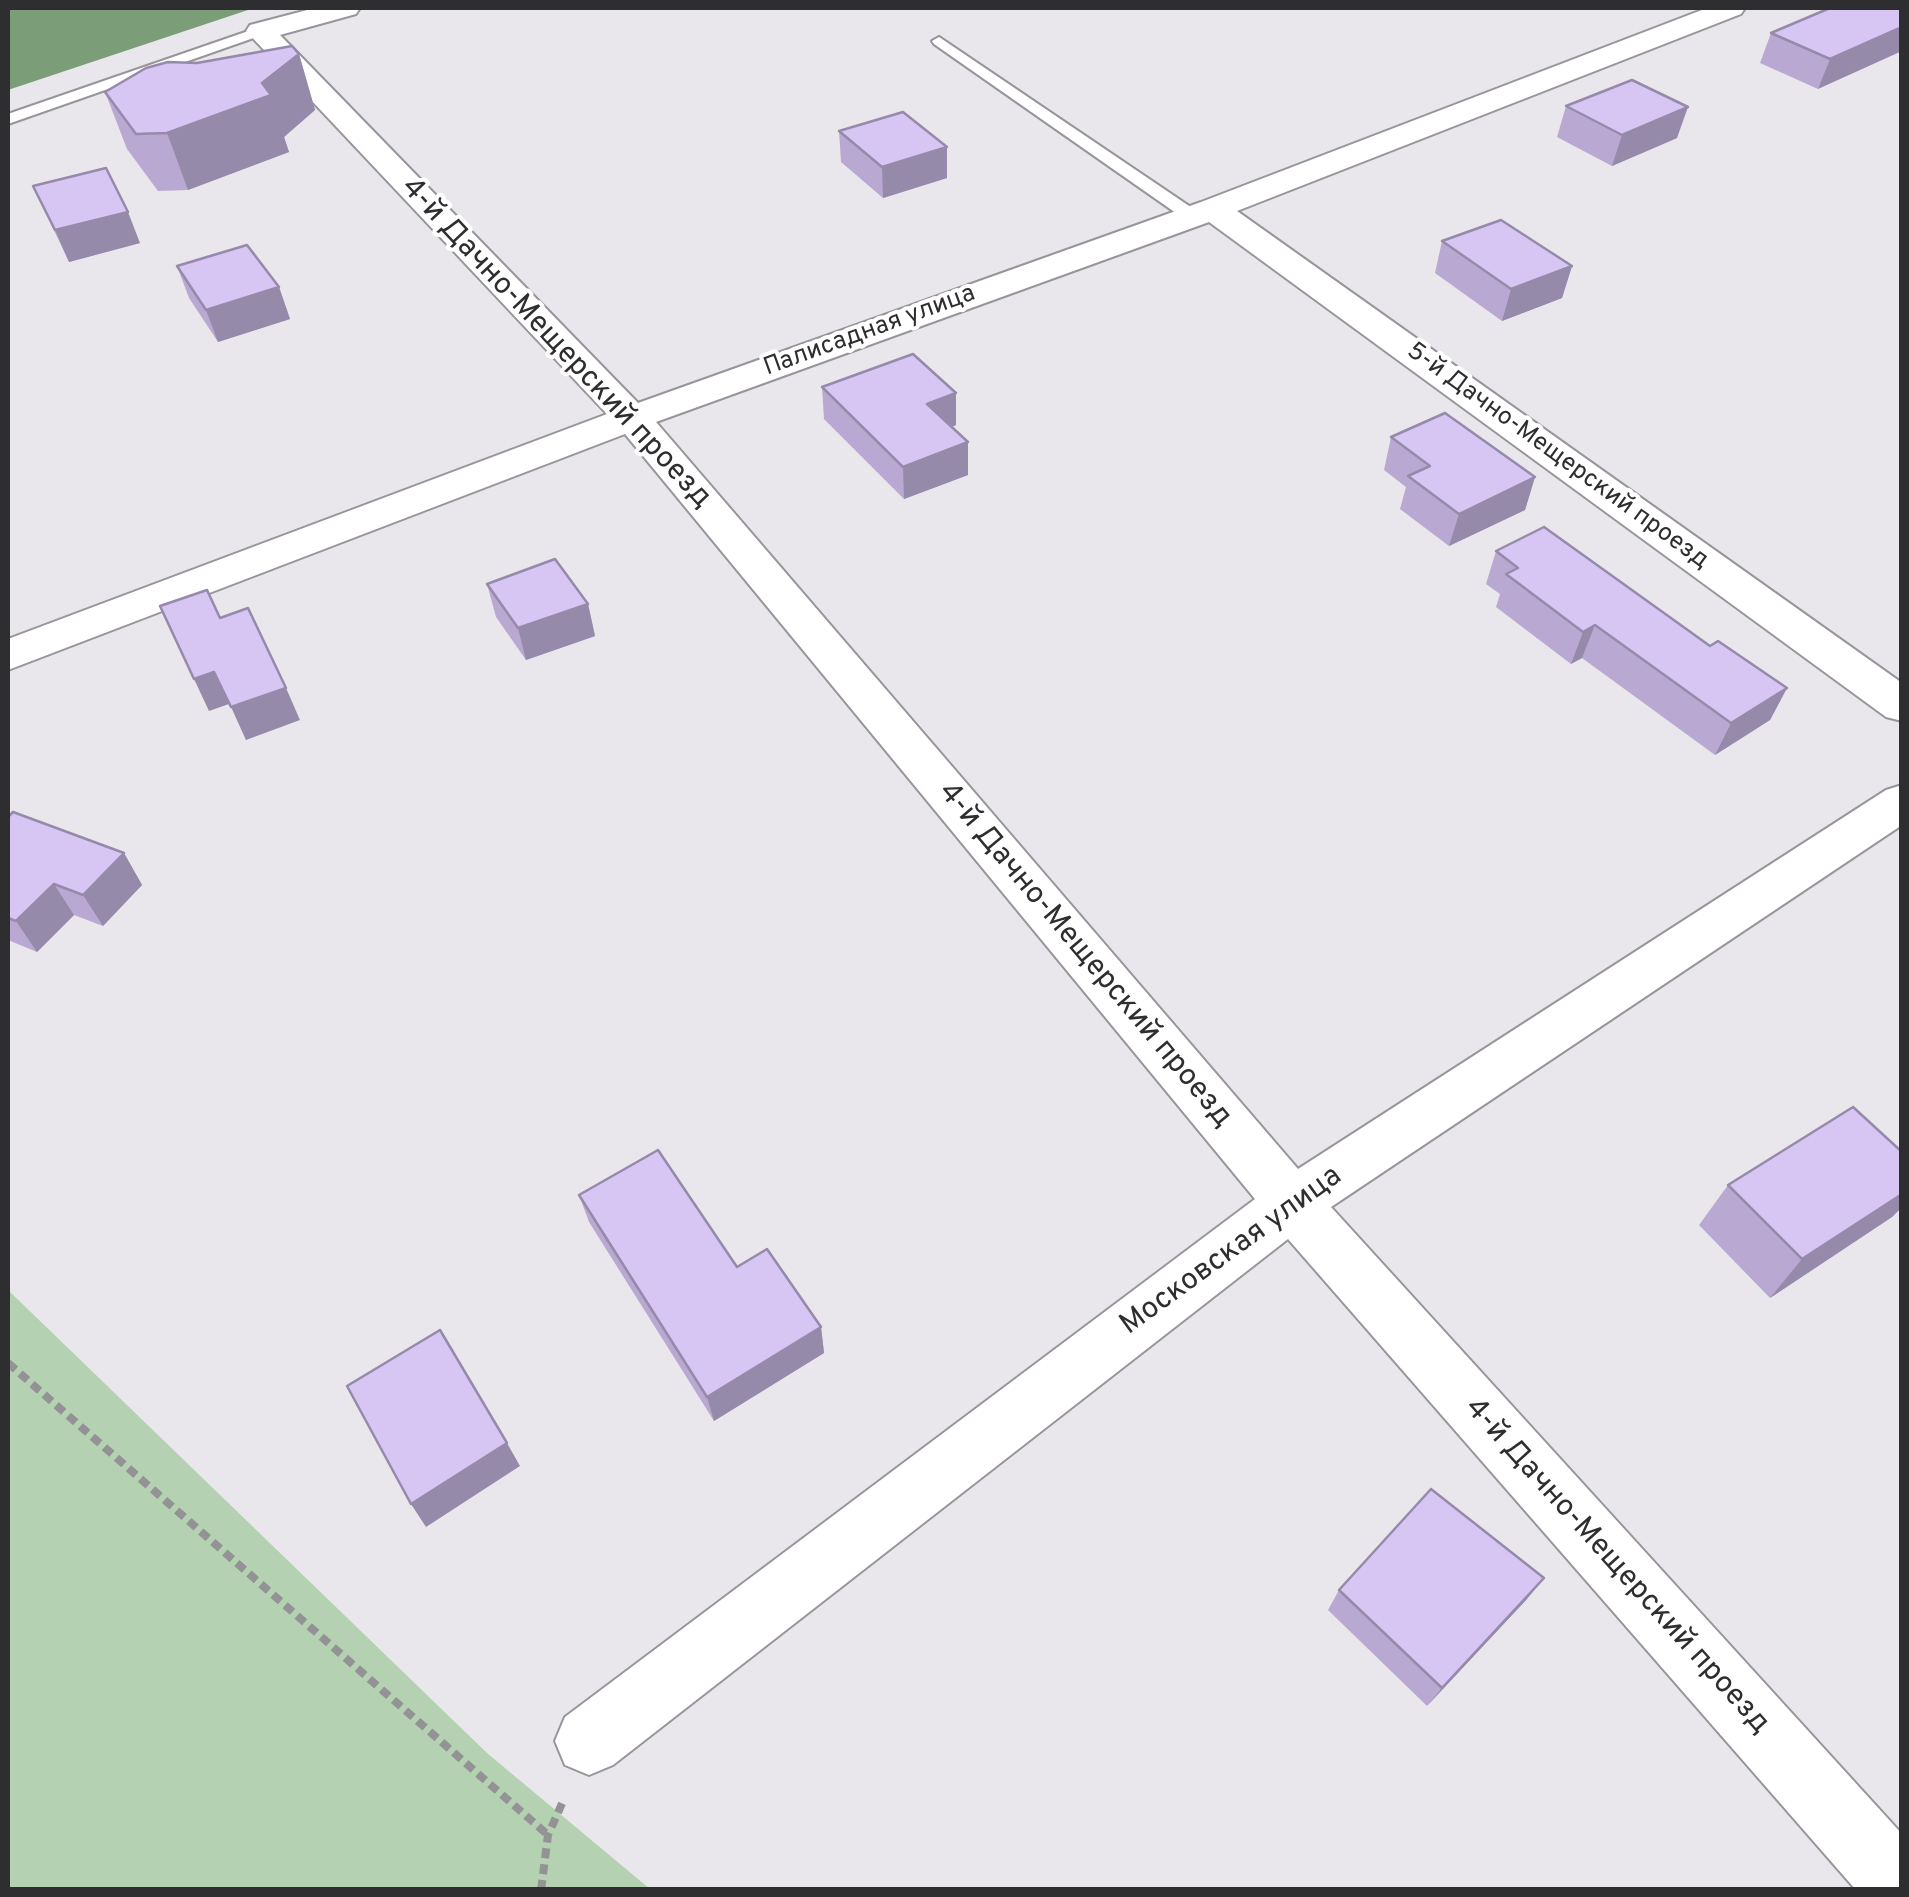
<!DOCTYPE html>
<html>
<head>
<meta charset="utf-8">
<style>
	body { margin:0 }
	#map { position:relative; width:1909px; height:1897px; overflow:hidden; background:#e9e7ec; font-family:Overpass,sans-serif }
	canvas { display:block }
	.frame { position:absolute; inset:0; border:10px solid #2e2d2f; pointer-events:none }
</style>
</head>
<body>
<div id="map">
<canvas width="1909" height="1897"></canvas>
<div class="frame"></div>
</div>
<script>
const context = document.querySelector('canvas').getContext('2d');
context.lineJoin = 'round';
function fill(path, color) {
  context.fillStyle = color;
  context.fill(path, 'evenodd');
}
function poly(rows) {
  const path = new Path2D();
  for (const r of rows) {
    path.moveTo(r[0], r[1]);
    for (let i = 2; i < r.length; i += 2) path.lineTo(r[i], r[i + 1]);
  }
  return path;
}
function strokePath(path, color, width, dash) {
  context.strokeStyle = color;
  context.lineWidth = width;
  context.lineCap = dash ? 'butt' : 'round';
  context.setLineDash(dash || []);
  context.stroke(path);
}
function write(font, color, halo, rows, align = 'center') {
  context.font = font + ' Overpass,sans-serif';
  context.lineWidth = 8;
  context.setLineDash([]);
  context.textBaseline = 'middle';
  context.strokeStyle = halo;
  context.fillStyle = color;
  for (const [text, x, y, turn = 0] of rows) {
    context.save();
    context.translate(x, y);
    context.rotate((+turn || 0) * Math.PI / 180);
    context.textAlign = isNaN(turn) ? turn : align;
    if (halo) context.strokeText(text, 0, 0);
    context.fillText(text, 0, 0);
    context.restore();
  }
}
const green = poly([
	[8,1290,487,1753,650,1889,8,1889]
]);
const water = poly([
	[8,8,254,8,8,90]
]);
const path = poly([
	[8,1363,548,1835],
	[541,1890,548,1835,564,1799]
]);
const lane = poly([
	[260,27,267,31,265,34,8,124,8,114,260,27],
	[939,37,1198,212,1198,220,1186,220,934,44,932,41,939,37]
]);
const street = poly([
	[315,8,360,8,356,14,280,35,638,403,1201,202,1707,8,1745,8,1741,14,1237,211,1902,683,1902,721,1886,717,1209,222,656,422,1298,1169,1886,790,1902,785,1902,825,1331,1207,1902,1834,1902,1890,1856,1890,1288,1239,613,1765,589,1775,565,1765,555,1741,565,1717,1255,1199,625,434,8,670,8,639,607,414,246,31,250,25,315,8]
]);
const wall = poly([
	[1902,8,1818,89,1760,63,1771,33],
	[299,54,315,110,284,137,289,152,188,190,158,191,127,149,105,92,197,63],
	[1566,106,1677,138,1612,166,1557,137],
	[839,131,947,178,883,198,841,162],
	[33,186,140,243,69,262],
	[1442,241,1572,266,1562,298,1502,321,1435,273],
	[177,266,279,287,290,319,218,342,189,298],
	[822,387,956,425,952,427,968,475,904,499,824,419],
	[1391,437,1535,477,1525,510,1449,546,1400,509,1406,487,1384,470],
	[1496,551,1710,646,1787,688,1770,720,1715,755,1582,658,1571,664,1496,607,1500,594,1486,584],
	[487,584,588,604,595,636,526,660,496,617],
	[8,817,124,853,142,885,103,926,74,915,37,952,8,940],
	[1902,1152,1902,1207,1892,1217,1770,1298,1699,1225,1728,1185],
	[579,1195,821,1327,824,1353,714,1421,589,1222],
	[1339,1590,1527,1599,1427,1706,1328,1610]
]);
const shadedWall = poly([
	[1902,27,1902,51,1818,89,1830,59],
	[299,54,315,110,284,137,289,152,188,190,167,133,262,83],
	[1688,107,1677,138,1612,166,1622,135],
	[947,147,947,178,883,198,882,167],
	[128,212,140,243,69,262,55,230],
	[1572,266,1562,298,1502,321,1511,289],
	[279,287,290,319,218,342,206,310],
	[956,393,956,425,928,436,927,404],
	[968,442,968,475,904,499,903,467],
	[1535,477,1525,510,1449,546,1459,514],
	[588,604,595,636,526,660,518,628],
	[1595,625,1582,658,1571,664,1583,632],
	[214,672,229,704,209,711,194,679],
	[286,688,300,720,246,740,231,707],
	[1787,688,1770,720,1715,755,1731,723],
	[124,853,142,885,103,926,83,895],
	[54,884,74,915,37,952,16,921],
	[1902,1194,1902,1207,1892,1217,1770,1298,1802,1259],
	[821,1327,824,1353,714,1421,707,1397],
	[507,1443,520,1466,426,1527,411,1504],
	[1544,1578,1527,1599,1427,1706,1442,1688]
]);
const building = poly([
	[1830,8,1902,8,1902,27,1830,59,1771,33,1830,8],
	[292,46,299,54,262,83,271,95,167,133,136,134,105,92,146,68,168,62,197,63,292,46],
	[1632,80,1688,107,1622,135,1566,106,1632,80],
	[903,112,947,147,882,167,839,131,903,112],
	[106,168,128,212,55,230,33,186,106,168],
	[1501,220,1572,266,1511,289,1442,241,1501,220],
	[247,245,279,287,206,310,177,266,247,245],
	[913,354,956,393,927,404,968,442,903,467,822,387,913,354],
	[1445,413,1535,477,1459,514,1408,476,1430,466,1391,437,1445,413],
	[1544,527,1710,646,1718,641,1787,688,1731,723,1595,625,1583,632,1506,574,1518,568,1496,551,1544,527],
	[555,559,588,604,518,628,487,584,555,559],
	[207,590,220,618,248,608,286,688,231,707,214,672,194,679,160,606,207,590],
	[13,812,124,853,83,895,54,884,16,921,8,918,8,817,13,812],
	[1853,1107,1902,1152,1902,1194,1802,1259,1728,1185,1853,1107],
	[658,1150,737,1267,767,1249,821,1327,707,1397,579,1195,658,1150],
	[440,1330,507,1443,411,1504,347,1386,440,1330],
	[1431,1489,1544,1578,1442,1688,1339,1590,1431,1489]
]);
const farStreetnames = [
	["Палисадная улица",870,332,-20],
	["5-й Дачно-Мещерский проезд",1557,457,36]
];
const streetNames = [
	["4-й Дачно-Мещерский проезд",555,344,47],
	["4-й Дачно-Мещерский проезд",1084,956,50],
	["Московская улица",1232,1252,-36],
	["4-й Дачно-Мещерский проезд",1616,1567,48]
];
fill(green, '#b4d2b2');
fill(water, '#7b9e78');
strokePath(lane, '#97959a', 4);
strokePath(street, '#97959a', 4);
strokePath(path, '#939295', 8, [10, 6]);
fill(lane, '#fff');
fill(street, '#fff');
fill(wall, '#b9a9d2');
fill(shadedWall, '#968aab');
fill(building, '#d7c5f4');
strokePath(building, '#968aab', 2.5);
write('25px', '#2e2d2f', '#fff', farStreetnames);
write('30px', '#2e2d2f', '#fff', streetNames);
</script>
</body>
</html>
